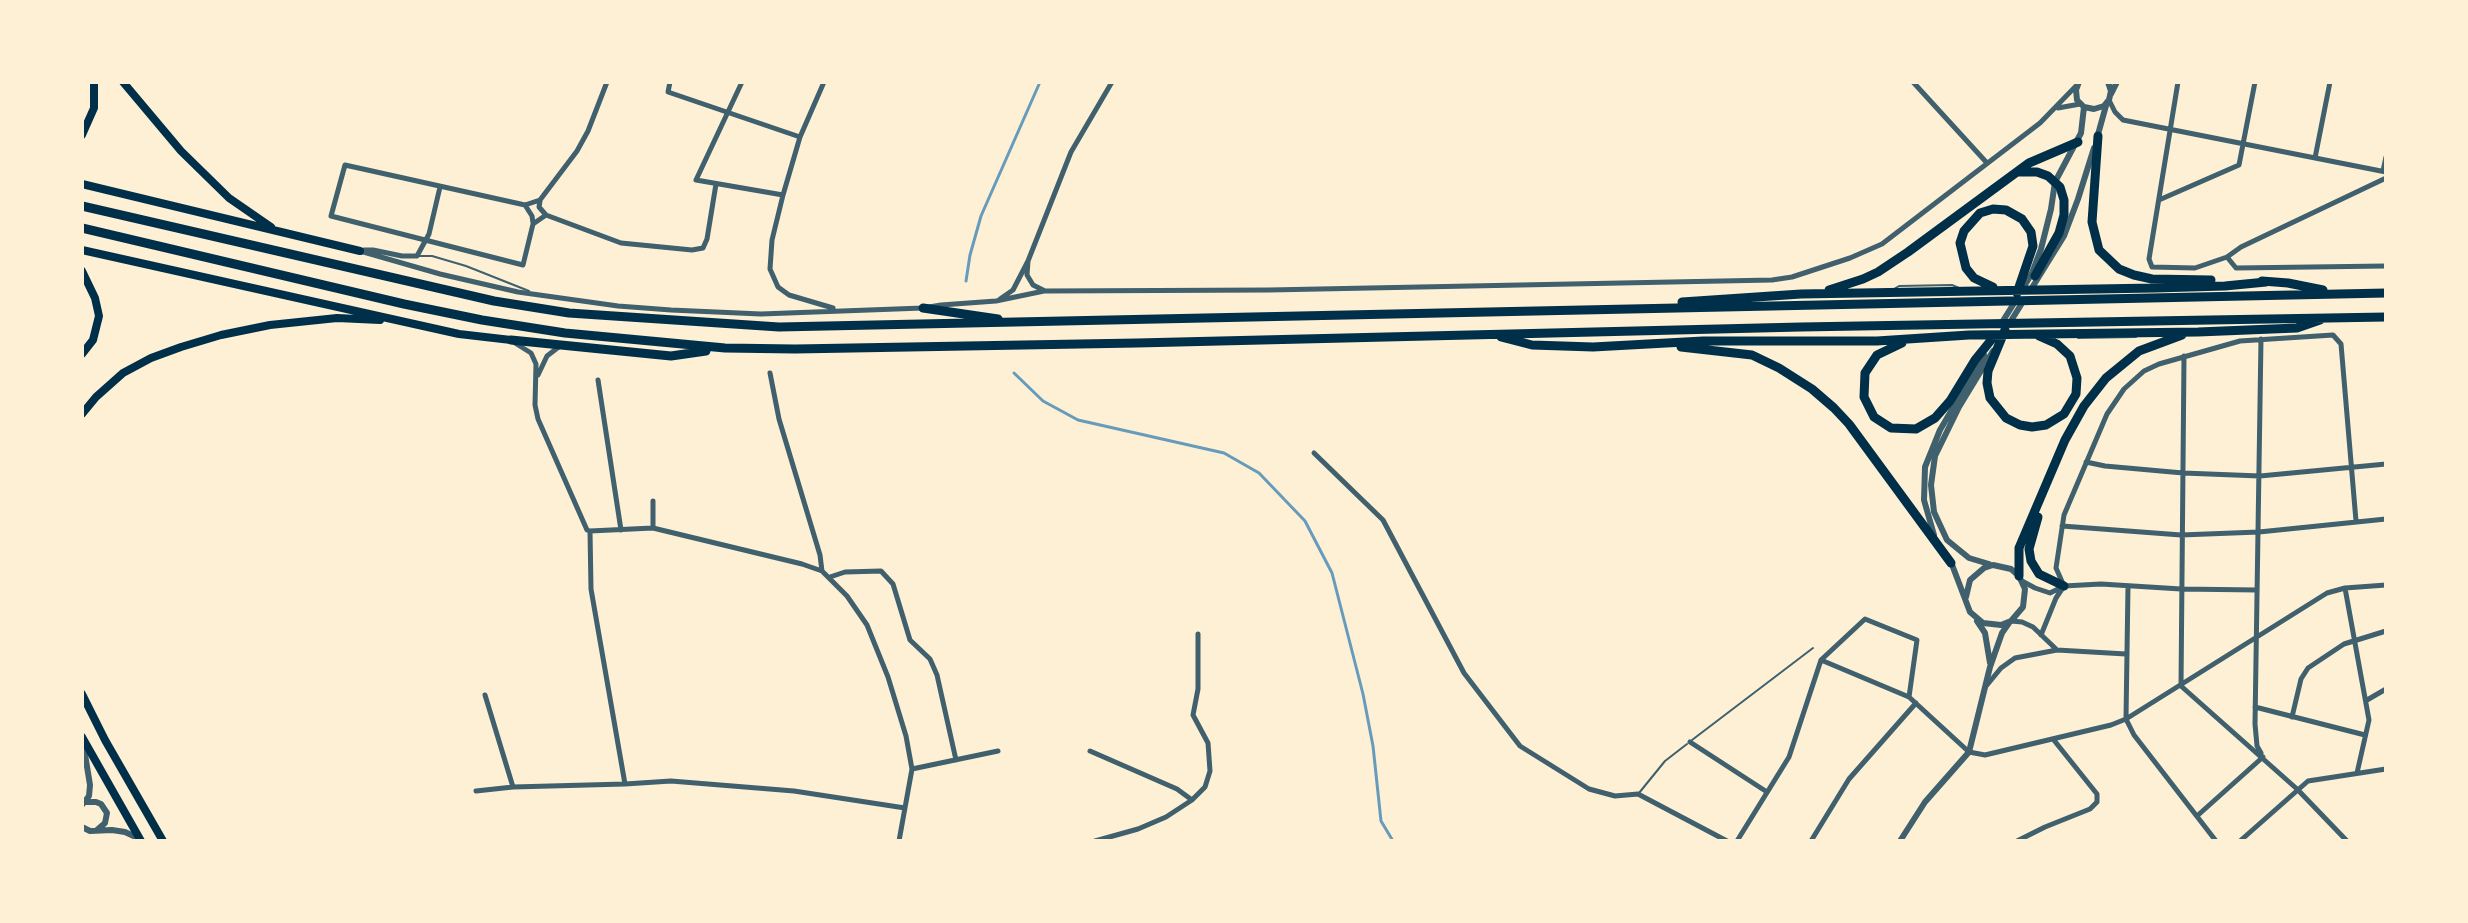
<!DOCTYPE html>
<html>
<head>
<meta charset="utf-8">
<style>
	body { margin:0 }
	#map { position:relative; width:2468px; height:923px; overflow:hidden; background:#fdf0d5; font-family:Figtree,sans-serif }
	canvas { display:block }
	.frame { position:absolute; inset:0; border:84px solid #fdf0d5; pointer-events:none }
</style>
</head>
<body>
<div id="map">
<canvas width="2468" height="923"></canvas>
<div class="frame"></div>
</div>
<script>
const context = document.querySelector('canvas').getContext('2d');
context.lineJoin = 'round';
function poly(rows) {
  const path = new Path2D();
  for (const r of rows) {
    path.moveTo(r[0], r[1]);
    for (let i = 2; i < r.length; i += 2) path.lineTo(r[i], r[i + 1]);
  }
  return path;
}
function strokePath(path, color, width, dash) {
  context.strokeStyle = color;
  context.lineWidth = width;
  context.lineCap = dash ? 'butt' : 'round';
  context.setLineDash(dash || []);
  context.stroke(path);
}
const stream = poly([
	[966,281,970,255,981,216,1040,82],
	[1014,373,1043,401,1078,420,1224,453,1259,473,1305,521,1332,573,1363,694,1373,746,1381,821,1393,841]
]);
const service = poly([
	[418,256,432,256,466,266,529,291],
	[1894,289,1899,286,1952,285,1959,288],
	[2078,338,2136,337],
	[1692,740,1813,648],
	[1639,793,1665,761,1687,744]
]);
const minor = poly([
	[670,82,668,92,800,137],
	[742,82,696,180,783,195],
	[824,82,800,137,783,195,772,240,770,269,778,287,789,295,833,308],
	[1913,82,1987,163],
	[2178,82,2149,259,2152,267,2195,268,2227,257,2241,247,2386,178],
	[2109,100,2115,112,2123,120,2386,172],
	[2058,108,2080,104],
	[2315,158,2330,82],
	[2383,171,2386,157],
	[540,200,525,205,345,165,331,216,523,265,533,224,546,215],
	[540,200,577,151,588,131,607,82],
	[2159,200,2239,165,2255,82],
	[540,201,539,207,546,215,621,243,692,250,703,248,707,239,716,184],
	[525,205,532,216,533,223],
	[364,250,373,250,402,256,417,256,429,234,440,187],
	[360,251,440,274,518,292,618,306,671,310,761,314,923,308,941,305,996,301,1044,291],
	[2227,257,2236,268,2386,266],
	[1028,261,1027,275,1033,285,1045,291,1269,290,1772,280,1792,277,1850,258,1882,244,2040,123,2076,86],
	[1000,299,1013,290,1028,261,1071,152,1112,82],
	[2261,339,2255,724,2257,746,2261,753],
	[515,343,531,353,536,364,535,405,538,419,587,530,590,531,591,589,625,784],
	[2184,356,2181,686,2297,789,2347,841],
	[770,373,779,419,820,555,822,571,847,596,867,625,888,677,906,736,912,769,899,841],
	[538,375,547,356,560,346],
	[598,380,621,530],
	[1314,453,1383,520,1464,673,1520,746,1589,789,1615,796,1638,794,1727,841],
	[2086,462,2105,466,2183,473,2260,476,2386,464],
	[2062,526,2181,535,2259,532,2386,519],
	[653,528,653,501],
	[590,531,653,528,802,564,822,571],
	[830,577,845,572,881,571,893,584,910,640,930,659,937,675,956,760],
	[2022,581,2035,588,2050,593,2064,586,2101,584,2181,589,2257,590],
	[2128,586,2126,719,2134,735,2216,841],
	[2345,588,2369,720,2357,773],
	[2011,621,2022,622,2033,627,2056,649],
	[2041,635,2056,598,2064,586,2056,568,2064,515,2107,414,2124,389,2144,371,2159,364,2240,341,2333,335,2341,344,2356,521],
	[1821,660,1909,697,1969,752,1985,755,2111,725,2126,719,2327,593,2345,588,2386,585],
	[1987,685,2001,668,2015,658,2057,650,2126,654],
	[485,695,513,787],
	[2367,700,2386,689],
	[2255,707,2365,735],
	[2292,717,2301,679,2308,668,2344,644,2386,631],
	[1690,742,1767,792],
	[1090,751,1177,789,1192,800],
	[912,769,998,751],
	[476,791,513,787,625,784,671,781,794,791,905,808],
	[2197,816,2263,757],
	[1095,841,1138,829,1166,817,1192,800,1205,787,1210,771,1208,743,1193,715,1198,689,1198,634],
	[1737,841,1789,757,1821,660,1865,619,1917,640,1909,697],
	[1811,841,1849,779,1916,703],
	[2017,841,2045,827,2090,809,2097,802,2097,794,2053,739],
	[2240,841,2308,781,2386,769]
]);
const tertiary = poly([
	[2079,82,2076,90,2077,100,2084,107,2094,109,2104,106,2109,100,2111,91,2108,82],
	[2111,94,2117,82],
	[2097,138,2107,102],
	[2022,290,2032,273,2041,249,2051,209,2055,182,2081,133,2084,107],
	[2030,291,2064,236,2078,199,2094,148],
	[2001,324,2016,300],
	[2009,324,2024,300],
	[1934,535,1924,500,1925,467,1940,430,1984,355],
	[1951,562,1970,612,1983,623,2001,625,2011,621,2023,607,2025,589,2019,576,2011,569,1993,565,1984,568,1970,580,1966,597],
	[1989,564,1969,558,1947,540,1934,512,1931,485,1935,456,1959,407,1993,351],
	[1977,621,1985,633,1990,663],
	[86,802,96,802,101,804,107,813,105,823,97,830],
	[82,805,89,796,90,785,83,742],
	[82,827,90,831,112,830,125,832,140,839],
	[1900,841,1925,802,1969,752,1990,667,2002,633,2009,623]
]);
const primary = poly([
	[123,82,181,151,229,198,271,227],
	[82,135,94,108,94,82],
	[82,184,360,251],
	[82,250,459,334,511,340],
	[82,271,95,298,99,316,93,340,82,354],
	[82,414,96,397,123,373,151,358,181,347,221,335,270,325,337,318,380,320],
	[82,694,105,740,163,841],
	[82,737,141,841]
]);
const motorway = poly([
	[2098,136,2092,222,2099,250,2119,269,2134,275,2152,279,2211,280],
	[2017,172,2037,172,2048,176,2060,187,2064,200,2064,215,2059,233,2035,276],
	[82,206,494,301,569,313,779,327,2386,293],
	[82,228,404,304,482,320,565,333,725,348,795,349,1137,343,1801,327,2386,317],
	[2262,281,2288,283,2323,290],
	[1993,287,1974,278,1966,268,1960,243,1964,231,1980,213,1993,209,2006,210,2022,219,2031,232,2033,246,2017,293],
	[1829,290,1863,279,1878,272,1908,252,2029,163,2078,142],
	[1682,302,1801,294,2155,288,2225,286,2266,282],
	[923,308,998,319],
	[2005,330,1988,371,1987,383,1990,398,2006,418,2020,425,2032,427,2046,425,2064,414,2076,394,2077,378,2070,356,2057,344,2039,336],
	[1501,337,1532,345,1593,347,1703,341,1877,341,1969,335,2198,332,2297,328,2320,320],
	[511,340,671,356,706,351],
	[1902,343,1877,355,1865,373,1864,397,1874,417,1891,428,1916,429,1935,418,1950,401,1975,360,1992,339],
	[1681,347,1752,355,1779,368,1812,389,1834,408,1849,424,1951,563],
	[2038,517,2029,549,2031,561,2039,574,2064,586],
	[2019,576,2019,548,2065,440,2084,406,2106,378,2139,351,2182,335]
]);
strokePath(stream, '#669bbc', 3);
strokePath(service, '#3f606c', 2);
strokePath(minor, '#3f606c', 5);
strokePath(tertiary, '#3f606c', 6);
strokePath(primary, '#003049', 8);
strokePath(motorway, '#003049', 9);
</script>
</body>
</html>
